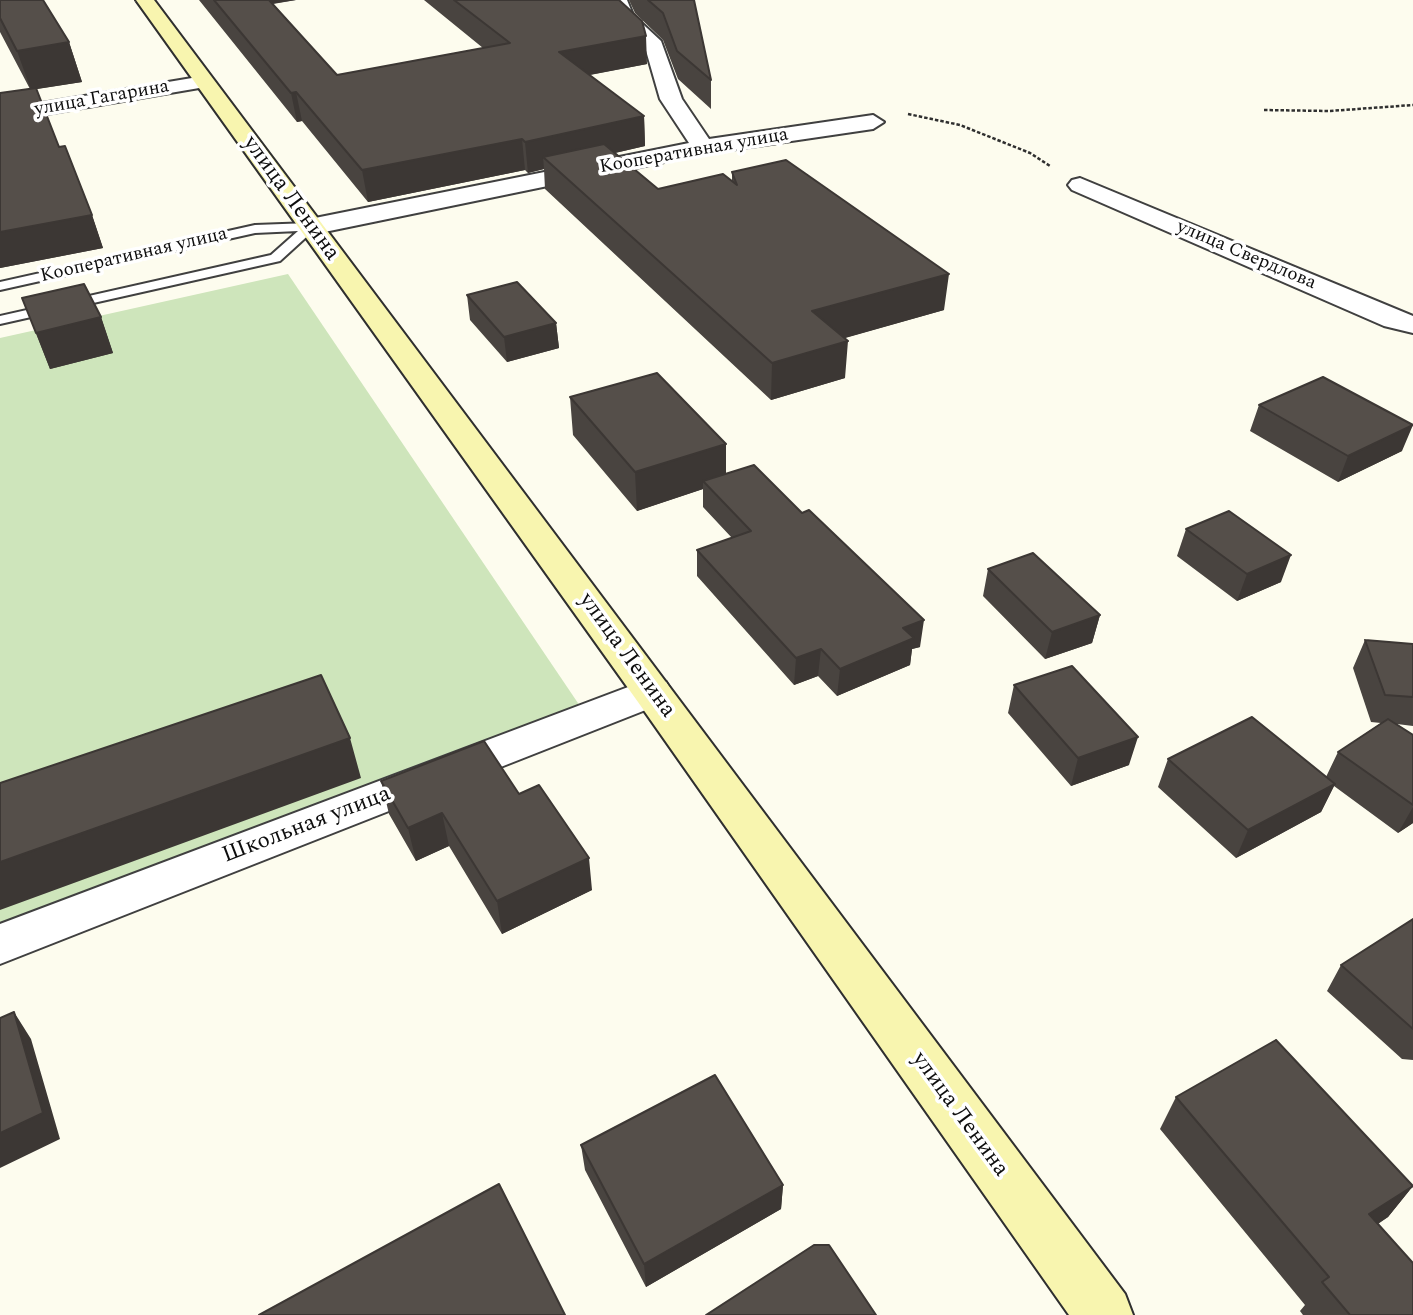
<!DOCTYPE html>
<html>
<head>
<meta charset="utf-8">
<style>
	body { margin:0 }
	canvas { display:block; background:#fdfcee }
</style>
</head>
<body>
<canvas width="1413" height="1315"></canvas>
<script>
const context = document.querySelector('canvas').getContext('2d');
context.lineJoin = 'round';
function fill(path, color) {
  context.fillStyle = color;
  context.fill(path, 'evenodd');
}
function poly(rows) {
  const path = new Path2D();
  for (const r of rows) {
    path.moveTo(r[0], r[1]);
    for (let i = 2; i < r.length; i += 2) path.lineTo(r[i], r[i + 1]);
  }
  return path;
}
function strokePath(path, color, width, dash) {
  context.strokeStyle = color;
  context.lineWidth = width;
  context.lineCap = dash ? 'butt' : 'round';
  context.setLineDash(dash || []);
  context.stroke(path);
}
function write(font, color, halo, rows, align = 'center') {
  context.font = font + ' Spectral,serif';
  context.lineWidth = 7;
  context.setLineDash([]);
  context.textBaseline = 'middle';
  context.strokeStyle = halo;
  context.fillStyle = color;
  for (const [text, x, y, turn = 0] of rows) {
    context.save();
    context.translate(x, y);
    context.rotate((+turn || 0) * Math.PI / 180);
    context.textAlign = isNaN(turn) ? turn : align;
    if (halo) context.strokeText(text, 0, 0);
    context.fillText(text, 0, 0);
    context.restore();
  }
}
const green = poly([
	[288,274,582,709,0,927,0,338]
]);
const path = poly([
	[1264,110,1330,111,1413,105],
	[908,114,960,125,1030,153,1050,166]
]);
const lane = poly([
	[310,223,314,224,314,230,280,261,0,324,0,316,271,255,298,231,255,233,0,290,0,282,255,225,310,223]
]);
const street = poly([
	[609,0,627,0,633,15,661,41,682,99,709,139,873,115,884,122,873,129,703,154,310,235,301,232,297,227,301,222,310,219,689,143,660,99,645,47,618,21,609,0],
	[204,76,211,78,214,82,211,86,0,122,0,110,204,76],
	[1080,178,1413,316,1413,333,1384,326,1072,190,1068,185,1072,180,1080,178],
	[652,678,666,682,672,692,666,702,0,964,0,924,652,678]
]);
const secondary = poly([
	[136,0,154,0,1125,1294,1133,1315,1069,1315,638,702,136,0]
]);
const wall = poly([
	[0,0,69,42,82,82,36,89,59,147,92,215,103,248,0,268,0,93,30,89,0,32],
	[199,0,296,0,273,4,337,75,483,48,424,0,619,0,647,64,590,75,644,116,645,146,615,153,658,189,732,181,732,172,944,310,844,338,845,378,771,400,545,189,544,169,528,173,525,170,368,202,302,121,297,122],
	[629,0,694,0,711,80,711,109,678,79,663,40,635,13],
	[467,295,556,323,559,348,507,362,470,320],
	[22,298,101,317,113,353,50,369],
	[570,397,726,444,726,474,920,647,912,649,910,665,837,696,818,676,794,685,697,576,697,550,732,538,703,507,703,489,637,511,573,435],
	[1259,405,1402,451,1338,482,1250,431],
	[1186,529,1281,582,1237,601,1177,556],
	[988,569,1100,615,1092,643,1045,659,983,596],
	[1365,640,1413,644,1413,726,1397,724,1413,735,1413,823,1398,833,1334,786,1321,812,1236,858,1158,787,1168,759,1326,777,1338,752,1381,723,1371,722,1353,668],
	[1014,685,1129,765,1071,786,1008,713],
	[381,781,519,794,592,890,502,934,449,846,416,861,389,814],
	[1413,919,1413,1060,1402,1059,1327,991,1341,965],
	[1176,1097,1413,1186,1388,1217,1378,1224,1413,1315,1303,1315,1300,1311,1305,1305,1160,1129],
	[581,1145,783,1185,781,1209,646,1287,585,1170]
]);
const shadedWall = poly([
	[256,0,296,0,257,6],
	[646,36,647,64,562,80,559,52],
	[69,42,82,82,31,90,17,51],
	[296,92,302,121,297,122,291,93],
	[644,116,645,146,554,167,543,157,544,169,528,173,525,142],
	[522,139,525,170,368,202,362,170],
	[92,215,103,248,0,268,0,232],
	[949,274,944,310,810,348,812,311],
	[101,317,113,353,50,369,36,333],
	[556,323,559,348,507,362,504,337],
	[848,341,845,378,771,400,772,363],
	[1413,425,1402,451,1338,482,1348,456],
	[726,444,726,482,703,481,703,489,637,511,635,472],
	[1291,555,1281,582,1237,601,1247,574],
	[1100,615,1092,643,1045,659,1052,632],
	[924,620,920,647,912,649,910,665,837,696,840,669,903,628],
	[821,649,818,676,794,685,796,658],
	[1138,737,1129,765,1071,786,1078,758],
	[350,738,361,778,0,910,0,862],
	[1335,784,1321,812,1236,858,1248,830],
	[1413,807,1413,823,1398,833],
	[442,813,449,846,416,861,408,828],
	[589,858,592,890,502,934,497,901],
	[14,1012,31,1039,60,1139,0,1168,0,1133],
	[783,1185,781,1209,646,1287,644,1264],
	[1413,1186,1388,1217,1346,1244,1369,1214]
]);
const building = poly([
	[0,0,43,0,69,42,17,51,0,18,0,0],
	[214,0,269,0,337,75,510,43,454,0,619,0,642,21,646,36,559,52,644,116,525,142,522,139,362,170,296,92,291,93,214,0],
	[648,0,694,0,711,80,677,51,663,13,648,0],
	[36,88,59,147,65,146,92,215,0,232,0,93,36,88],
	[604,144,658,189,723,174,737,185,732,172,786,160,949,274,812,311,848,341,772,363,543,157,604,144],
	[517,282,556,323,504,337,467,295,517,282],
	[84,284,101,317,36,333,22,298,84,284],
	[657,373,726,444,635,472,570,397,657,373],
	[1323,377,1413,425,1348,456,1259,405,1323,377],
	[754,465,802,513,809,510,924,620,903,628,914,638,840,669,821,649,796,658,697,550,751,531,703,481,754,465],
	[1229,511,1291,555,1247,574,1186,529,1229,511],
	[1033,553,1100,615,1052,632,988,569,1033,553],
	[1365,640,1413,644,1413,697,1385,695,1365,640],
	[1072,666,1138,737,1078,758,1014,685,1072,666],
	[321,675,350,738,0,862,0,783,321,675],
	[1252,717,1335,784,1248,830,1168,759,1252,717],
	[1388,719,1413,735,1413,805,1338,752,1388,719],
	[484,741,519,794,539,785,589,858,497,901,442,813,408,828,381,781,484,741],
	[1413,919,1413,1029,1341,965,1413,919],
	[14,1012,43,1113,0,1133,0,1018,14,1012],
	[1276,1040,1413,1186,1369,1214,1413,1263,1413,1315,1350,1315,1322,1282,1329,1277,1176,1097,1276,1040],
	[715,1075,783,1185,644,1264,581,1145,715,1075],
	[499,1184,565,1315,259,1315,499,1184],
	[814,1245,829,1245,876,1315,706,1315,814,1245]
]);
const farStreetnames = [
	["улица Гагарина",102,99,-10],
	["Кооперативная улица",694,152,-10],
	["Кооперативная улица",134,256,-13],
	["улица Свердлова",1246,256,23]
];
const streetNames = [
	["улица Ленина",290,199,54],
	["улица Ленина",626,656,54],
	["Школьная улица",307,826,-21],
	["улица Ленина",959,1115,54]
];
fill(green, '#cee5bb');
strokePath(lane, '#404040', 4);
strokePath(street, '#404040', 4);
strokePath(secondary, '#2f2f2f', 4);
strokePath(path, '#2f2f2f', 2.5, [3.5, 2]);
fill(lane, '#fff');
fill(street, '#fff');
fill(secondary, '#f8f5af');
fill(wall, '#494440');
fill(shadedWall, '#3c3734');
fill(building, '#554f4a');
strokePath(building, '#3c3734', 2);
write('19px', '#0d0d0d', '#fff', farStreetnames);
write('23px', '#0d0d0d', '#fff', streetNames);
</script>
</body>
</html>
